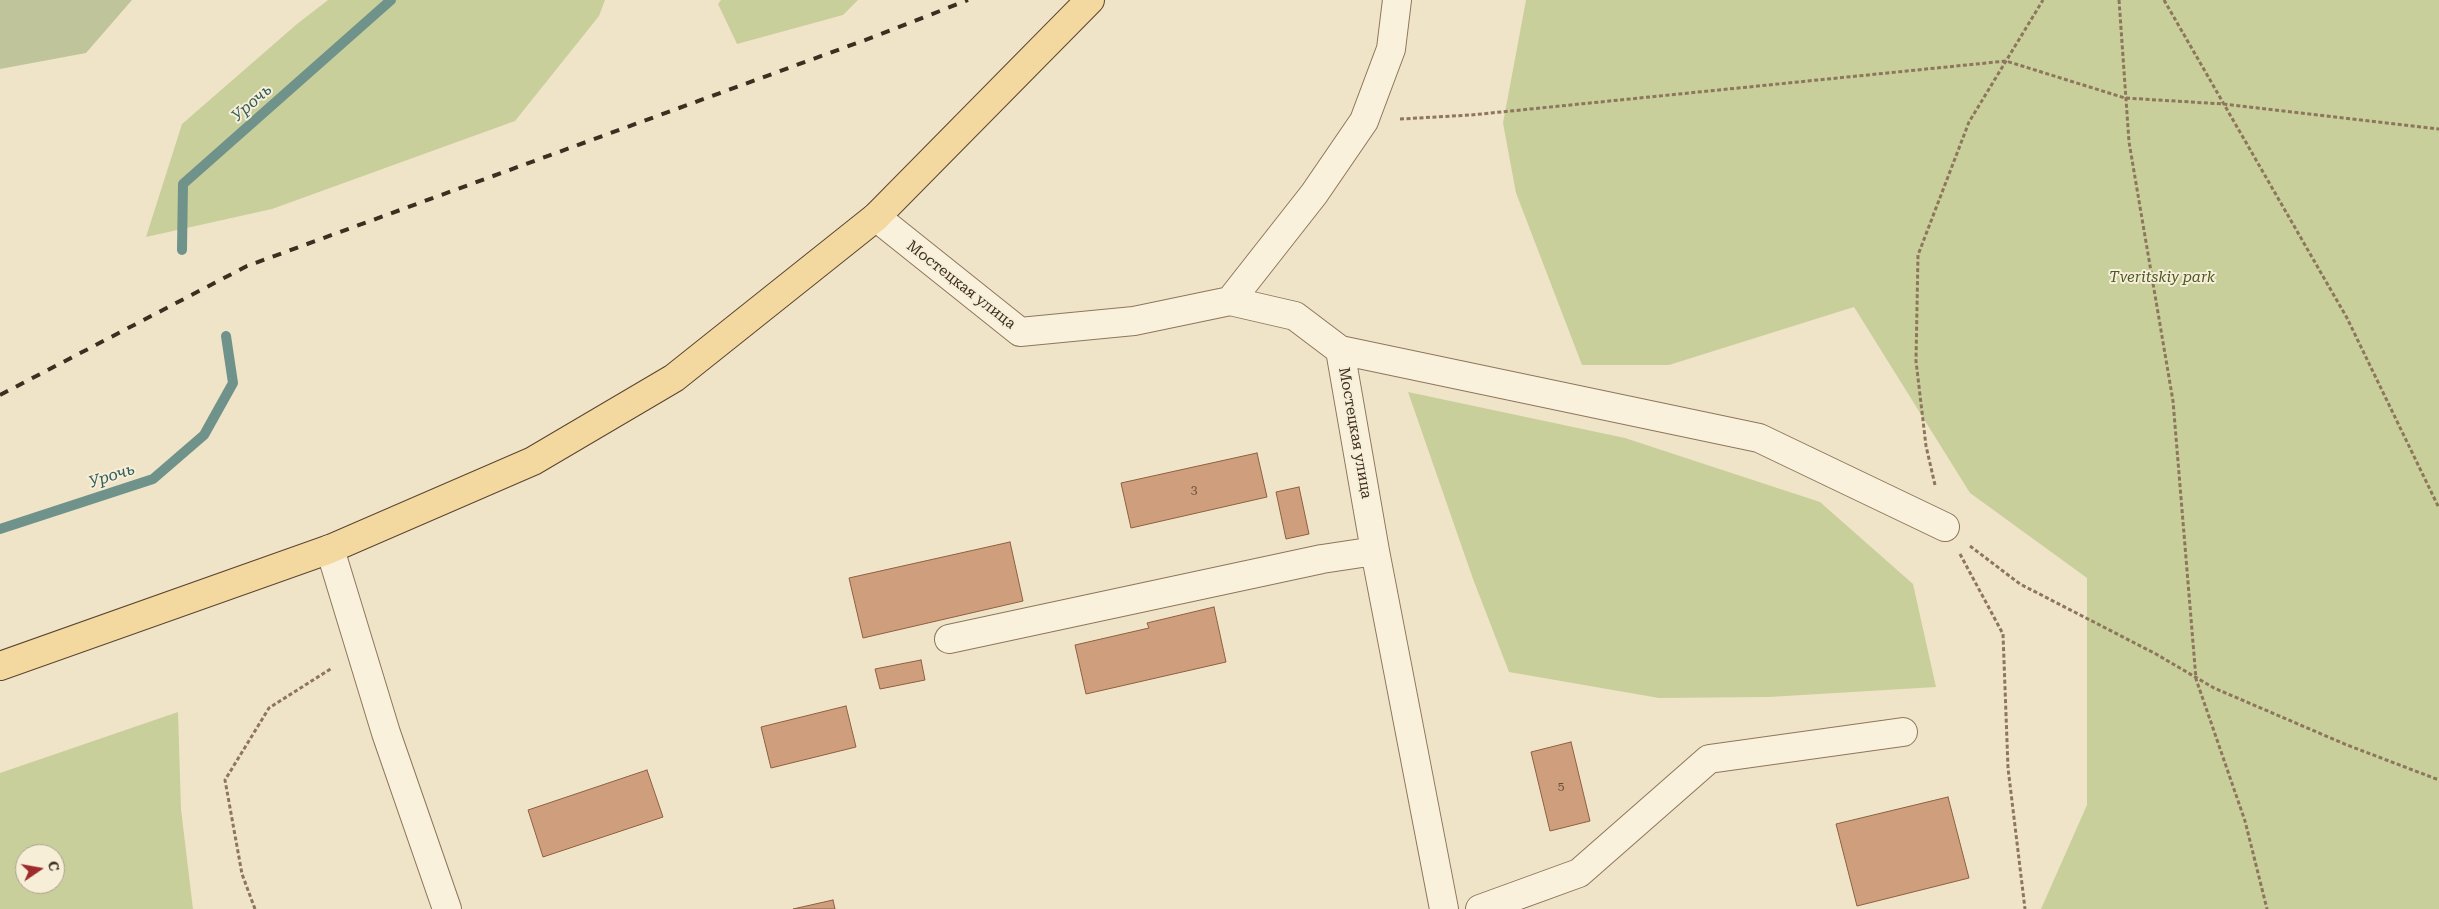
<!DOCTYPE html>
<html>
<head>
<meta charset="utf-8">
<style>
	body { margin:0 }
	#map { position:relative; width:2439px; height:909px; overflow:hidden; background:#f0e4c8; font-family:"Roboto Serif",serif }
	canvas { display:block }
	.north { position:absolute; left:15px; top:844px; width:50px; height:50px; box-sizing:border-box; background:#f7eed8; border:1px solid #ada18e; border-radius:50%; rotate:78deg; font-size:14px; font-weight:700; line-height:20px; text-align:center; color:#3d2e20 }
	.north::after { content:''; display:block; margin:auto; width:18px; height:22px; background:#9e2a2b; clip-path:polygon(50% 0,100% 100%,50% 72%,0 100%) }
</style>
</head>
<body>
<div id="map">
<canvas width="2439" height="909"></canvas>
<div class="north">С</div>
</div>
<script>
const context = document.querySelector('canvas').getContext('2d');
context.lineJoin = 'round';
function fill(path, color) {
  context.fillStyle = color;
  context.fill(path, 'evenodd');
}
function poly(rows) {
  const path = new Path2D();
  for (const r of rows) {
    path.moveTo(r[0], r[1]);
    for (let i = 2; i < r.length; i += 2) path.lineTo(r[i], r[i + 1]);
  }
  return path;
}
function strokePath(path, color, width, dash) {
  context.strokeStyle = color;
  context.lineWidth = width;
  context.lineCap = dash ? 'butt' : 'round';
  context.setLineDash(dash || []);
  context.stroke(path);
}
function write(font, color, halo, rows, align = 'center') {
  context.font = font + ' "Roboto Serif",serif';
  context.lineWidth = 4;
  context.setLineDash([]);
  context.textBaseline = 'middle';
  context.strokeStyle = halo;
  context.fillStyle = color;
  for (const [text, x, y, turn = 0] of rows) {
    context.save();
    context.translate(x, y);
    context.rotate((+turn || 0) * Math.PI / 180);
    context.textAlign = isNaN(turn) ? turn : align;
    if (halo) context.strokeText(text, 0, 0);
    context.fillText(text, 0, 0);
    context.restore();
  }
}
const green = poly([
	[328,0,605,0,599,16,515,121,272,209,146,237,182,124,297,24],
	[721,0,858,0,843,15,737,44,718,4],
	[1526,0,2439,0,2439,909,2041,909,2087,805,2087,578,1970,493,1854,307,1669,365,1582,365,1516,193,1503,123],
	[1408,392,1625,438,1820,502,1913,584,1936,687,1769,697,1659,698,1509,672,1473,579],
	[178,712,181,809,193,909,0,909,0,773],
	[25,854,55,854,55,884,25,884]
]);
const cemetery = poly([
	[0,0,132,0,86,53,0,69]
]);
const stream = poly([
	[182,250,183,184,391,0],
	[0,529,153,479,204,435,233,383,226,336]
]);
const building = poly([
	[1257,453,1267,497,1131,528,1121,483,1257,453],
	[1299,487,1309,534,1286,539,1276,492,1299,487],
	[1010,542,1023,601,863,638,849,578,1010,542],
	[1214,607,1226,662,1086,694,1075,645,1149,628,1147,623,1214,607],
	[921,660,925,680,880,689,875,669,921,660],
	[846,706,856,747,771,768,761,727,846,706],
	[1571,742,1590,821,1550,831,1531,752,1571,742],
	[647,770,663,817,543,857,528,810,647,770],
	[1948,797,1969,878,1857,906,1836,824,1948,797],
	[833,900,835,909,793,909,833,900]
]);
const path = poly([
	[2119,0,2129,142,2173,401,2196,679,2245,821,2267,909],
	[2164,0,2347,318,2439,508],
	[1400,119,1471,115,2006,61,2125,98,2224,104,2439,129],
	[1935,485,1926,446,1916,361,1918,255,1969,122,2043,0],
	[1970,546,2020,584,2156,654,2214,688,2347,745,2439,780],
	[1960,554,2003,634,2008,768,2025,909],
	[255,909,242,874,225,780,269,708,332,668]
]);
const minor = poly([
	[876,217,1020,332,1134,321,1230,301,1295,316,1340,350,1375,551,1444,909],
	[1230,301,1314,194,1364,121,1391,49,1397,0],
	[1340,350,1759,438,1945,527],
	[330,549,386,733,447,909],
	[949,639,1322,559,1375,551],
	[1480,909,1579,873,1709,759,1903,732]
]);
const major = poly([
	[0,666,330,549,533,461,674,378,876,217,1090,0]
]);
const rail = poly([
	[0,395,247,266,876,36,968,0]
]);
const numberNames = [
	["3",1194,490],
	["5",1561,786]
];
const parkNames = [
	["Tveritskiy park",2162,278]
];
const streetNames = [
	["Мостецкая улица",961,285,38],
	["Мостецкая улица",1355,433,80]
];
const waterNames = [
	["Урочь",252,103,-41],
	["Урочь",112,476,-18]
];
fill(green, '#c9cf9b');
fill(cemetery, '#bfc49a');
strokePath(stream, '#6f938a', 10);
fill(building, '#cf9f7d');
strokePath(building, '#8d5f41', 1);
strokePath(minor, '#8d765c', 30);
strokePath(major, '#5b4430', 30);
strokePath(path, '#8d765c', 3, [4, 2.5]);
strokePath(minor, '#faf1dc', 28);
strokePath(major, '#f3d9a0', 28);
strokePath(rail, '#3d2e20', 4, [9, 9]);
write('12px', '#624a37', null, numberNames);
write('italic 15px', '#4d5a26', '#f7eed8', parkNames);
write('15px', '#3d2e20', '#f7eed8', streetNames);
write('italic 16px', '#2f5d5a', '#f7eed8', waterNames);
</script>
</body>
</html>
